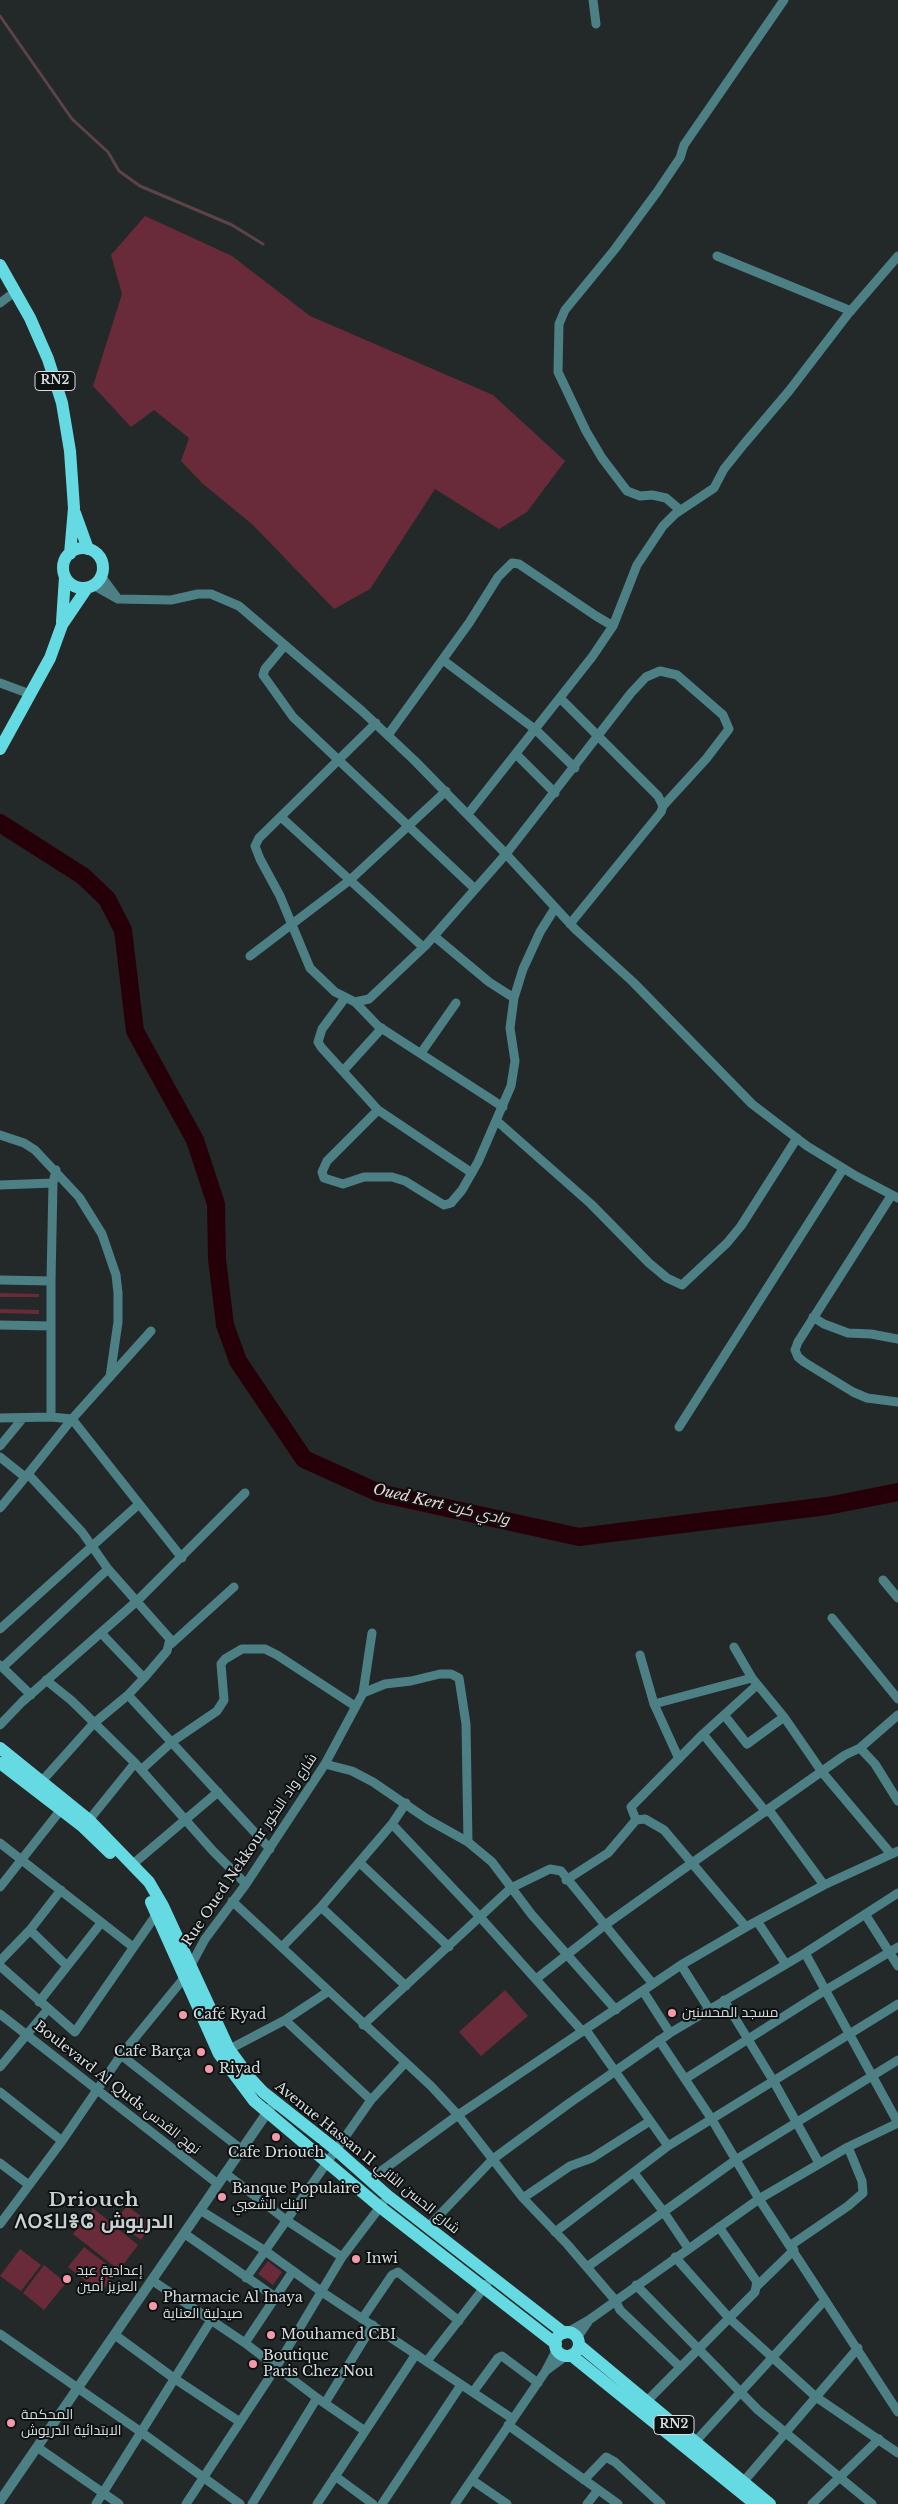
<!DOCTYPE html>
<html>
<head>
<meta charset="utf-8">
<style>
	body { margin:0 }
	canvas { display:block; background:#232829 }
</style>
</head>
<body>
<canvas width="898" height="2504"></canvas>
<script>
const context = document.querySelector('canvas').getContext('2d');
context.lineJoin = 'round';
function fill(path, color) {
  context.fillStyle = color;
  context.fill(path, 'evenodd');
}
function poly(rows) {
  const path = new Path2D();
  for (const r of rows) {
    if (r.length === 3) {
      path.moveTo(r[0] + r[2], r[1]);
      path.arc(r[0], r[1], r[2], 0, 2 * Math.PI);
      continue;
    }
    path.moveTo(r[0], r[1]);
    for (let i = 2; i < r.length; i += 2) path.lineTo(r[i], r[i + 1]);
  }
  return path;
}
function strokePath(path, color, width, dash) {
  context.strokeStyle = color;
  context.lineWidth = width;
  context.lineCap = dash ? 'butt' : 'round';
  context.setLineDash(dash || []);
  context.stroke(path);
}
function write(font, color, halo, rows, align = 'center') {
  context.font = font + ' "Libre Baskerville",Cairo,"Noto Sans Tifinagh",serif';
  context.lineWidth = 4;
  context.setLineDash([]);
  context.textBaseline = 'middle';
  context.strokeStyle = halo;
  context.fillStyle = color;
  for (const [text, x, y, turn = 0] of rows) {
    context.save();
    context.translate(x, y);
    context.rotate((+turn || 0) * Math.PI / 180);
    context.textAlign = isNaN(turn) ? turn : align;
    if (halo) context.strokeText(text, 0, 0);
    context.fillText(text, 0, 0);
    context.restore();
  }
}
const green = poly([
	[145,216,232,256,310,316,493,395,565,461,527,512,499,529,435,489,370,589,334,609,253,525,202,483,181,461,189,438,154,410,131,427,93,386,122,294,111,255],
	[0,1293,39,1294,39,1297,0,1297],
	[0,1309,39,1310,39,1314,0,1313],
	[505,1990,528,2016,481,2056,459,2032],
	[127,2206,152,2224,141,2240,115,2221],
	[93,2208,138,2245,119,2270,73,2234],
	[84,2247,117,2272,101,2293,68,2267],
	[20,2249,41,2265,21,2291,0,2276],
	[268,2261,282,2272,273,2285,258,2274],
	[44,2265,66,2283,44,2310,23,2293]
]);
const stream = poly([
	[0,16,72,119,108,152,119,171,140,186,232,225,263,244]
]);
const river = poly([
	[0,823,83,876,107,899,123,930,135,1031,195,1140,216,1204,217,1259,225,1325,238,1361,304,1459,379,1493,579,1537,827,1506,898,1492]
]);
const minor = poly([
	[593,0,596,24],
	[717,256,851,311],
	[0,303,16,291],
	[680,510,666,498,652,495,640,496,627,491,602,458,586,431,558,372,559,324,565,310,615,249,657,192,680,158,684,145,784,0],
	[101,576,118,599],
	[93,585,118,599,171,600,198,594,211,594,239,606,362,711,415,761,506,854,575,929,633,982,752,1104,807,1146,856,1176,898,1198],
	[285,645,265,669,263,675,293,717,475,889],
	[443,660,536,730,575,768],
	[0,683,30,694],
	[561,699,658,796,663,806,661,812,570,924],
	[376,723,259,838,255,846,260,859,280,896,310,968,335,992,355,1002,369,999,426,945,506,854,631,693,646,677,660,671,677,675,723,715,729,729,706,759,663,806],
	[388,735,469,623,498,577,512,563,519,564,596,616,613,626],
	[516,754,555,793],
	[468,814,592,657,613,626,637,565,663,526,675,514,714,488,724,469,744,444,789,391,848,314,898,256],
	[281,817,423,947],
	[434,936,489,982,514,998],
	[250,956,350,880,446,791],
	[345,998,322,1029,318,1042,321,1047,378,1110,472,1173],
	[355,1002,378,1026,503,1107],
	[421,1053,456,1003],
	[343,1071,382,1028],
	[378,1110,327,1161,322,1172,324,1178,343,1184,364,1177,392,1177,405,1181,439,1202,444,1205,451,1203,462,1190,478,1162,511,1086,515,1061,510,1028,514,998,523,969,540,932,555,908],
	[497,1121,591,1204,649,1263,667,1278,682,1285,727,1243,741,1226,797,1138],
	[0,1135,24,1143,35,1150,79,1197,102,1234,116,1275,118,1293,118,1322,110,1377],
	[0,1185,53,1183],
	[891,1196,798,1342,795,1350,798,1357,804,1362,853,1392,867,1398,898,1402],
	[0,1280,51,1281,53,1183,56,1170],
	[813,1317,824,1324,848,1333,871,1334,898,1339],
	[0,1325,51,1326,51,1417,72,1419,182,1558],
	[51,1326,51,1281],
	[0,1418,51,1417],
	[679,1427,843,1169],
	[0,1446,23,1418],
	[0,1457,25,1477],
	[0,1508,28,1474],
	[883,1580,898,1598],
	[832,1618,898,1699],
	[0,1629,139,1504],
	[171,1644,234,1587],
	[734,1647,752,1678,784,1717,822,1772,891,1854],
	[640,1655,654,1704,679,1759],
	[0,1665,31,1695],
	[3,1667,108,1569],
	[144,1678,167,1651,170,1639,108,1569,82,1532,28,1474,72,1419,151,1331],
	[46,1680,72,1701,135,1763,213,1851,246,1884],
	[363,1693,372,1633],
	[128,1695,270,1849],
	[654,1704,752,1678],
	[725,1716,747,1744,784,1717],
	[0,1725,22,1702,137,1601,245,1493],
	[703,1734,766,1812],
	[860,1748,875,1764,898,1801],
	[325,1764,352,1771,373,1782,427,1819,468,1842,492,1862,532,1915,616,2010],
	[141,1770,173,1741,217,1711,224,1700,221,1664,225,1659,242,1649,265,1649,277,1655,355,1706],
	[42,1781,93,1724,128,1695,144,1678,102,1634],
	[406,1803,392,1824,480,1917,583,2032],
	[769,1810,824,1885],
	[89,1820,135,1763],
	[636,1820,631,1807,703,1734,757,1685],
	[0,1843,133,1947],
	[360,1863,449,1947],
	[133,1864,218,1792],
	[566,1880,608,1853,636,1820,645,1819,664,1830,746,1927],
	[0,1887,63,1807],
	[232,1901,431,2086,458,2115,523,2198,567,2244,615,2300,620,2310,680,2367],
	[321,1907,406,1986],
	[865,1914,898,1966],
	[757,1921,785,1963],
	[30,1930,61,1890],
	[282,1947,321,1907,392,1824],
	[805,1953,898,2123],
	[0,1961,30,1930,66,1965],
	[681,1965,709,2009],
	[0,1966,75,2032,158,1912],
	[536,1979,605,1925,675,1875,845,1755,860,1748,898,1715],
	[643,1991,670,2033],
	[724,2000,774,2082,819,2163],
	[39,2002,101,1923],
	[0,2014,218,2184],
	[285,2020,371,2100],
	[363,2025,511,1888,550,1869,561,1871,653,1984],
	[586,2030,668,2146],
	[659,2040,711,2118,759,2199,898,2412],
	[226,2051,285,2020,329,1991],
	[121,2055,241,2149],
	[0,2067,48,2009],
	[685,2079,824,1991,898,1947],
	[0,2092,62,2141],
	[0,2163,29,2185],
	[225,2173,286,2220,342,2257],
	[634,2173,663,2211,688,2248],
	[369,2180,458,2115,681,1965,746,1927,824,1885,898,1851],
	[523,2198,570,2166,592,2158,650,2121],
	[200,2210,264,2250,322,2292,513,2419],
	[0,2224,62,2141,121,2055,184,1978,205,1939,246,1884,325,1764,363,1693,385,1684,411,1681,440,1674,451,1674,459,1678,466,1724,468,1842],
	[428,2227,493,2159,568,2104,670,2033,805,1953,898,1893],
	[555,2232,668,2146,898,2004],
	[185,2234,275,2297],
	[791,2245,848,2206,863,2193,862,2181,848,2147],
	[675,2257,730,2319,816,2397,898,2453],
	[587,2267,737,2159,898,2060],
	[246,2278,371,2100,405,2063],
	[153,2281,245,2343,317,2398,365,2431],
	[636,2285,758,2410,872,2504],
	[756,2287,794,2250],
	[362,2319,392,2275,398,2272,459,2321],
	[568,2332,589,2320,759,2199,848,2147,898,2123],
	[0,2334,141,2432,240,2504],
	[115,2335,175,2379,240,2422],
	[577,2338,588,2322],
	[245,2343,293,2271],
	[427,2361,487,2284],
	[547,2370,566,2356],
	[473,2392,498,2358,502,2356,538,2383],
	[646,2402,755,2292,757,2282,719,2227],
	[325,2403,373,2325],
	[508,2425,618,2504],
	[695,2442,825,2300],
	[37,2447,119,2504],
	[335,2476,373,2504],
	[472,2480,507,2504],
	[584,2480,606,2457,615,2462,661,2504],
	[744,2481,858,2348],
	[96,2504,210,2322],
	[186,2504,277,2366,342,2257,383,2203],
	[252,2504,317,2398],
	[317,2504,416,2354],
	[382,2504,461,2385],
	[455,2504,545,2372,557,2349],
	[587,2504,598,2490],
	[812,2504,879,2439]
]);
const tertiary = poly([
	[0,2501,271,2107]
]);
const primary = poly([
	[0,265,30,318,48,359,62,403,70,451,74,508,70,554],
	[75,513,88,549],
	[83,568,20],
	[62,622,65,577],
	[0,749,50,658,62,625,87,588],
	[0,1748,89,1820,149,1882,163,1906,229,2049,250,2078,263,2092,335,2149,388,2196,564,2333],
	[0,1763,82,1826,110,1853],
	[151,1902,219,2054,254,2101,380,2207,556,2344],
	[567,2344,12],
	[579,2345,770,2504],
	[571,2355,755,2504]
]);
const markers = [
	[672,2013,5,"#f39aa9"],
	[183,2015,5,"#f39aa9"],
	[201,2052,5,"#f39aa9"],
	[209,2069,5,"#f39aa9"],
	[276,2137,5,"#f39aa9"],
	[222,2197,5,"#f39aa9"],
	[356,2259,5,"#f39aa9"],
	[67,2279,5,"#f39aa9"],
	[153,2306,5,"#f39aa9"],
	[271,2335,5,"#f39aa9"],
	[253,2364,5,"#f39aa9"],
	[11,2423,5,"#f39aa9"]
];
const shields = [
	[55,381,40],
	[674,2425,40]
];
const shieldNames = [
	["RN2",55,381],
	["RN2",674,2425]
];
const streetNames = [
	["Rue Oued Nekkour شارع واد النکور",250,1850,-56],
	["Boulevard Al Quds نهج القدس",117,2088,38],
	["Avenue Hassan II شارع الحسن الثاني",367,2158,39]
];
const poiNames = [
	["مسجد المحسنين",682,2013],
	["Café Ryad",193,2015],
	["Cafe Barça",191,2052,"right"],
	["Riyad",219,2069],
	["Cafe Driouch",276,2153,"center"],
	["Banque Populaire",232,2189],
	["البنك الشعبي",232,2205],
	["Inwi",366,2259],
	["إعدادية عبد",77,2271],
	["العزيز أمين",77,2287],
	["Pharmacie Al Inaya",163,2298],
	["صيدلية العناية",163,2314],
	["Mouhamed CBI",281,2335],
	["Boutique",263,2356],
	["Paris Chez Nou",263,2372],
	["المحكمة",21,2415],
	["الابتدائية الدريوش",21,2431]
];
const waterNames = [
	["Oued Kert وادي كرت",441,1505,13]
];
const districtNames = [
	["Driouch",94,2201],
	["ⴷⵔⵉⵡⴻⵛ الدريوش",94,2223]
];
fill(green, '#692b39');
strokePath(stream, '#5c4348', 3);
strokePath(river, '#260008', 18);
strokePath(minor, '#4c8084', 9);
strokePath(tertiary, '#4c8084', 10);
strokePath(primary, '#65dae3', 12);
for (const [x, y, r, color] of markers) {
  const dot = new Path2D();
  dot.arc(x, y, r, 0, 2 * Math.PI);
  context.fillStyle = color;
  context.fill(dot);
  strokePath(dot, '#0e1111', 2);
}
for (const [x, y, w] of shields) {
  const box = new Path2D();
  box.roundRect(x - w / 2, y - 9.5, w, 19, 4);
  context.fillStyle = '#0e1111';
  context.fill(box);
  strokePath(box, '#dadede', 1);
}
write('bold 12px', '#dadede', null, shieldNames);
write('14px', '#dadede', '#0e1111', streetNames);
write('14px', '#dadede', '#0e1111', poiNames, 'left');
write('italic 15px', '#f0d4d8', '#0e1111', waterNames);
context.letterSpacing = '1px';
write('bold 19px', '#cad0d1', '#0e1111', districtNames);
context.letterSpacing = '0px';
</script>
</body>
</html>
